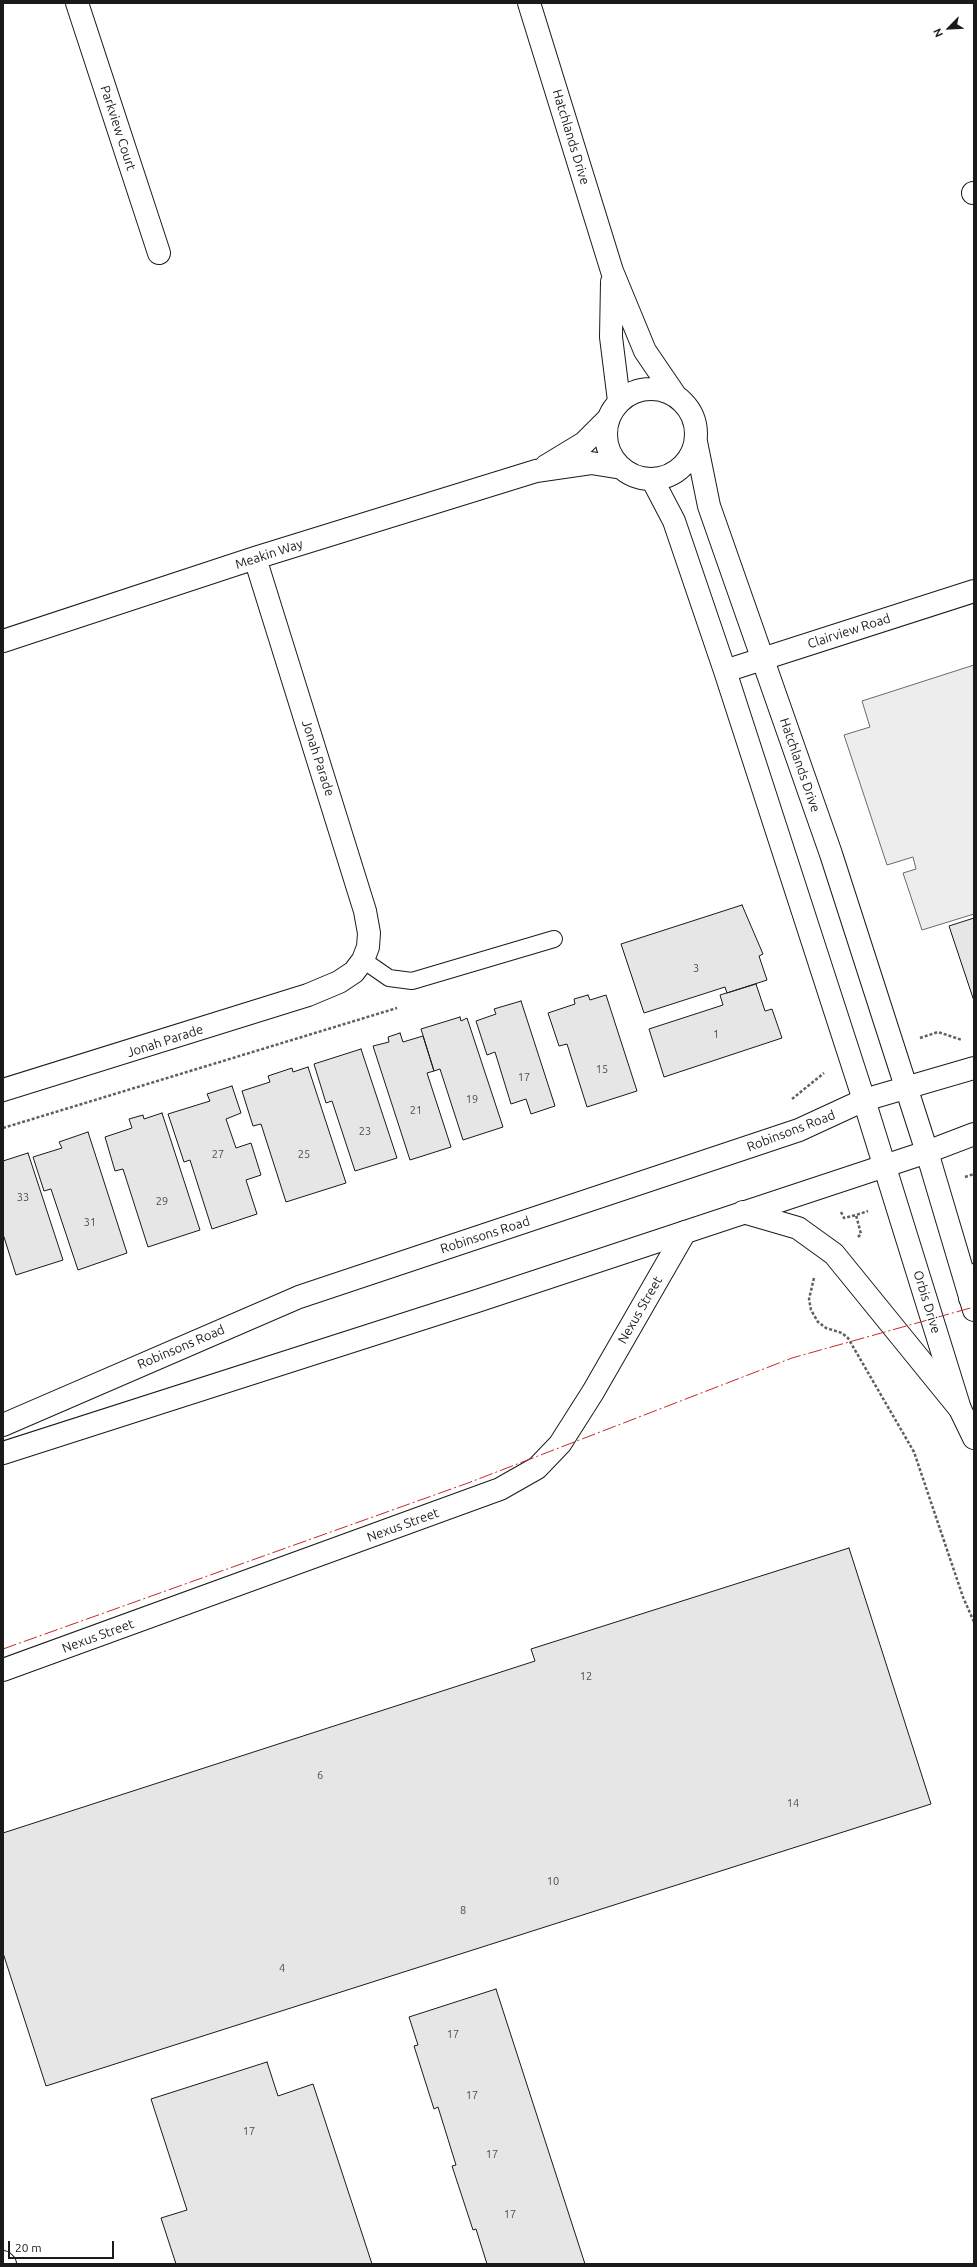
<!DOCTYPE html>
<html>
<head>
<meta charset="utf-8">
<style>
	body { margin:0 }
	#map { position:relative; width:977px; height:2267px; overflow:hidden; background:#fff; font-family:Ubuntu,sans-serif }
	canvas { display:block }
	.frame { position:absolute; inset:0; border:4px solid #1a1a1a; pointer-events:none }
	.north { position:absolute; left:929px; top:8px; width:40px; height:40px; -webkit-text-stroke:3px #fff; paint-order:stroke; rotate:246deg; font-size:11px; font-weight:700; line-height:16px; text-align:center; color:#1a1a1a }
	.north::after { content:''; display:block; margin:auto; width:14px; height:18px; background:#1a1a1a; clip-path:polygon(50% 0,100% 100%,50% 72%,0 100%) }
	.scale { position:absolute; left:8px; top:2241px; width:106px; height:18px; box-sizing:border-box; border:2px solid #1a1a1a; border-top:0; padding-left:5px; font-size:12px; line-height:14px; white-space:nowrap; color:#1a1a1a; -webkit-text-stroke:3px #fff; paint-order:stroke }
</style>
</head>
<body>
<div id="map">
<canvas width="977" height="2267"></canvas>
<div class="frame"></div>
<div class="north">N</div>
<div class="scale">20 m</div>
</div>
<script>
const context = document.querySelector('canvas').getContext('2d');
context.lineJoin = 'round';
function fill(path, color) {
  context.fillStyle = color;
  context.fill(path, 'evenodd');
}
function poly(rows) {
  const path = new Path2D();
  for (const r of rows) {
    if (r.length === 3) {
      path.moveTo(r[0] + r[2], r[1]);
      path.arc(r[0], r[1], r[2], 0, 2 * Math.PI);
      continue;
    }
    path.moveTo(r[0], r[1]);
    for (let i = 2; i < r.length; i += 2) path.lineTo(r[i], r[i + 1]);
  }
  return path;
}
function strokePath(path, color, width, dash) {
  context.strokeStyle = color;
  context.lineWidth = width;
  context.lineCap = dash ? 'butt' : 'round';
  context.setLineDash(dash || []);
  context.stroke(path);
}
function write(font, color, halo, rows, align = 'center') {
  context.font = font + ' Ubuntu,sans-serif';
  context.lineWidth = 3;
  context.setLineDash([]);
  context.textBaseline = 'middle';
  context.strokeStyle = halo;
  context.fillStyle = color;
  for (const [text, x, y, turn = 0] of rows) {
    context.save();
    context.translate(x, y);
    context.rotate((+turn || 0) * Math.PI / 180);
    context.textAlign = isNaN(turn) ? turn : align;
    if (halo) context.strokeText(text, 0, 0);
    context.fillText(text, 0, 0);
    context.restore();
  }
}
const parking = poly([
	[974,665,974,914,922,930,903,873,916,869,913,857,887,865,844,735,870,727,862,701,974,665]
]);
const building = poly([
	[742,905,763,954,759,956,767,980,727,993,725,987,644,1013,621,944,742,905],
	[974,918,974,1001,949,926,974,918],
	[756,984,765,1011,772,1009,782,1038,664,1077,649,1029,723,1005,720,995,756,984],
	[588,995,590,1000,606,995,637,1091,587,1107,567,1044,559,1046,548,1013,575,1004,574,999,588,995],
	[521,1001,555,1106,531,1114,526,1099,511,1104,495,1052,487,1055,476,1021,496,1014,494,1009,521,1001],
	[460,1017,461,1021,467,1018,503,1127,463,1140,440,1069,434,1071,421,1029,460,1017],
	[400,1033,403,1042,423,1036,434,1071,427,1073,451,1147,410,1160,373,1046,389,1042,388,1037,400,1033],
	[361,1049,397,1158,355,1171,332,1101,326,1103,314,1064,361,1049],
	[308,1067,346,1183,286,1202,261,1124,253,1126,242,1091,270,1082,268,1076,292,1068,293,1072,308,1067],
	[232,1086,241,1113,226,1119,236,1148,251,1143,261,1175,246,1180,257,1214,212,1229,190,1160,184,1162,168,1114,210,1101,207,1094,232,1086],
	[162,1113,200,1230,148,1247,123,1169,115,1171,105,1137,132,1128,129,1119,143,1115,144,1119,162,1113],
	[88,1132,127,1253,78,1270,51,1189,44,1191,33,1157,62,1148,59,1142,88,1132],
	[28,1153,63,1260,16,1275,3,1234,3,1161,28,1153],
	[849,1548,931,1804,46,2086,3,1953,3,1833,535,1661,531,1649,849,1548],
	[496,1989,585,2264,487,2264,476,2229,473,2230,452,2166,456,2165,438,2107,434,2109,414,2046,418,2045,409,2017,496,1989],
	[267,2062,278,2096,313,2084,372,2264,176,2264,161,2218,187,2210,151,2099,267,2062]
]);
const path = poly([
	[920,1038,938,1032,962,1040],
	[792,1099,824,1073],
	[3,1128,397,1008],
	[965,1177,974,1174],
	[841,1212,844,1218,856,1215],
	[858,1237,861,1234,856,1215,868,1211],
	[814,1278,809,1299,811,1310,818,1322,826,1328,842,1333,848,1338,914,1452,963,1597,974,1622]
]);
const service = poly([
	[363,960,389,978,412,981,554,939]
]);
const minor = poly([
	[77,3,159,253],
	[529,3,612,271,645,351,675,395],
	[973,193,974,193],
	[612,282,611,337,619,401],
	[651,434,45],
	[696,442,709,506,831,854,927,1152,974,1310],
	[546,466,584,443,608,419],
	[652,479,674,521,725,671,864,1100,960,1409,974,1438],
	[3,641,255,558,536,471,591,463,622,468],
	[725,671,974,591],
	[3,1090,308,995,339,982,354,972,363,960,368,947,369,933,365,911,255,558],
	[3,1670,500,1489,537,1468,560,1444,593,1392,685,1232],
	[3,2262,5,2264]
]);
const secondary = poly([
	[743,1212,798,1228,834,1254,960,1409],
	[970,1298,974,1275],
	[3,1425,299,1297,799,1130,864,1100,974,1068],
	[3,1453,477,1301,927,1152,974,1134]
]);
const power = poly([
	[3,1649,468,1483,792,1358,974,1307]
]);
const numberNames = [
	["3",696,968],
	["1",716,1034],
	["15",602,1069],
	["17",524,1077],
	["19",472,1099],
	["21",416,1110],
	["23",365,1131],
	["27",218,1154],
	["25",304,1154],
	["33",23,1197],
	["29",162,1201],
	["31",90,1222],
	["12",586,1676],
	["6",320,1775],
	["14",793,1803],
	["10",553,1881],
	["8",463,1910],
	["4",282,1968],
	["17",453,2034],
	["17",472,2095],
	["17",249,2131],
	["17",492,2154],
	["17",510,2214]
];
const streetNames = [
	["Parkview Court",118,128,72],
	["Hatchlands Drive",571,137,73],
	["Meakin Way",269,554,-18],
	["Clairview Road",849,631,-18],
	["Jonah Parade",318,758,72],
	["Hatchlands Drive",800,765,71],
	["Jonah Parade",165,1041,-18],
	["Robinsons Road",791,1131,-21],
	["Robinsons Road",485,1235,-18],
	["Orbis Drive",927,1302,73],
	["Nexus Street",640,1310,-60],
	["Robinsons Road",181,1347,-23],
	["Nexus Street",403,1525,-20],
	["Nexus Street",98,1636,-20]
];
fill(parking, '#ededed');
strokePath(parking, '#6a6a6a', 1);
fill(building, '#e6e6e6');
strokePath(building, '#1a1a1a', 1);
strokePath(service, '#1a1a1a', 18);
strokePath(minor, '#1a1a1a', 24);
strokePath(secondary, '#1a1a1a', 24);
strokePath(path, '#5f5f5f', 2.5, [3, 2]);
strokePath(service, '#fff', 16);
strokePath(minor, '#fff', 22);
strokePath(secondary, '#fff', 22);
strokePath(power, '#c62828', 1, [14, 3, 2, 3]);
write('11px', '#4d4d4d', null, numberNames);
write('13px', '#1a1a1a', '#fff', streetNames);
</script>
</body>
</html>
